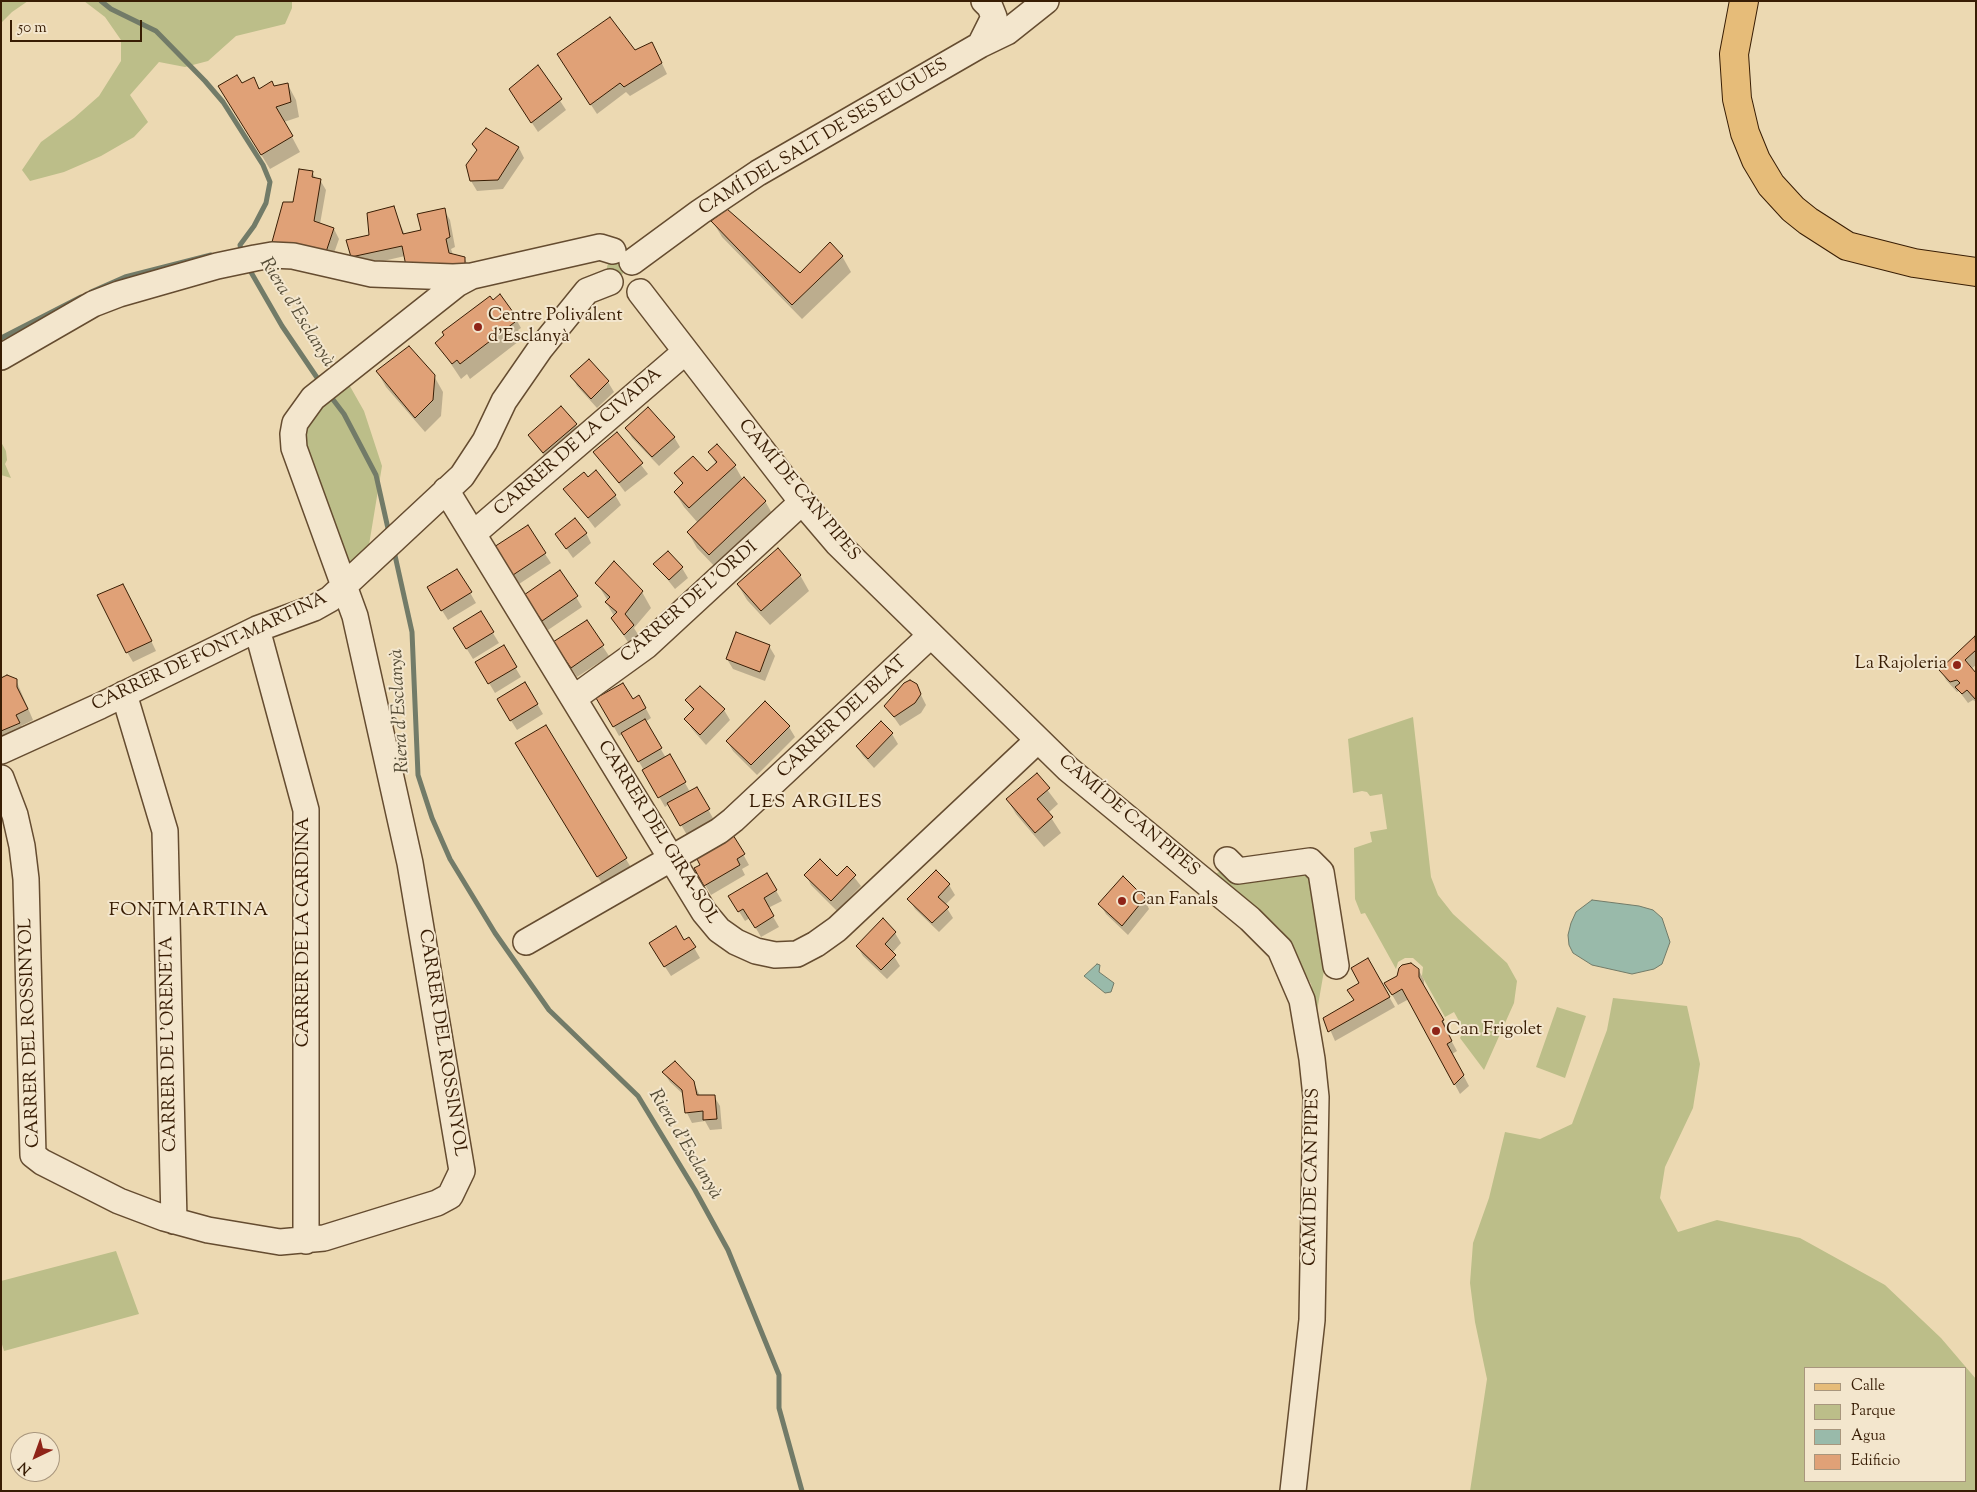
<!DOCTYPE html>
<html>
<head>
<meta charset="utf-8">
<style>
	body { margin:0 }
	#map { position:relative; width:1977px; height:1492px; overflow:hidden; background:#ecd9b2; font-family:"Sorts Mill Goudy",serif }
	canvas { display:block }
	.frame { position:absolute; inset:0; border:2px solid #381d04; pointer-events:none }
	.legend { position:absolute; left:1804px; top:1367px; width:162px; height:115px; box-sizing:border-box; background:#f3e6cd; border:1px solid #a8967d; margin:0; padding:6px 9px; list-style:none; font-size:15px; color:#381d04 }
	.legend li { display:flex; align-items:center; gap:10px; height:25px }
	.legend b { width:25px; border:1px solid #a8967d }
	.north { position:absolute; left:10px; top:1432px; width:50px; height:50px; box-sizing:border-box; background:#f3e6cd; border:1px solid #a8967d; border-radius:50%; rotate:222deg; font-size:14px; font-weight:700; line-height:20px; text-align:center; color:#381d04 }
	.north::after { content:''; display:block; margin:auto; width:18px; height:22px; background:#8f2418; clip-path:polygon(50% 0,100% 100%,50% 72%,0 100%) }
	.scale { position:absolute; left:10px; top:20px; width:132px; height:22px; box-sizing:border-box; border:2px solid #381d04; border-top:0; padding-left:6px; font-size:15px; line-height:18px; white-space:nowrap; color:#381d04; -webkit-text-stroke:4px #f3e6cd; paint-order:stroke }
</style>
</head>
<body>
<div id="map">
<canvas width="1977" height="1492"></canvas>
<div class="frame"></div>
<ul class="legend">
<li><b style="height:6px;background:#e6bc79"></b>Calle</li>
<li><b style="height:14px;background:#bcbe89"></b>Parque</li>
<li><b style="height:14px;background:#99baaa"></b>Agua</li>
<li><b style="height:14px;background:#e0a177"></b>Edificio</li>
</ul>
<div class="north">N</div>
<div class="scale">50 m</div>
</div>
<script>
const context = document.querySelector('canvas').getContext('2d');
context.lineJoin = 'round';
function fill(path, color) {
  context.fillStyle = color;
  context.fill(path, 'evenodd');
}
function poly(rows) {
  const path = new Path2D();
  for (const r of rows) {
    if (r.length === 3) {
      path.moveTo(r[0] + r[2], r[1]);
      path.arc(r[0], r[1], r[2], 0, 2 * Math.PI);
      continue;
    }
    path.moveTo(r[0], r[1]);
    for (let i = 2; i < r.length; i += 2) path.lineTo(r[i], r[i + 1]);
  }
  return path;
}
function strokePath(path, color, width, dash) {
  context.strokeStyle = color;
  context.lineWidth = width;
  context.lineCap = dash ? 'butt' : 'round';
  context.setLineDash(dash || []);
  context.stroke(path);
}
function write(font, color, halo, rows, align = 'center') {
  context.font = font + ' "Sorts Mill Goudy",serif';
  context.lineWidth = 4;
  context.setLineDash([]);
  context.textBaseline = 'middle';
  context.strokeStyle = halo;
  context.fillStyle = color;
  for (const [text, x, y, turn = 0] of rows) {
    context.save();
    context.translate(x, y);
    context.rotate((+turn || 0) * Math.PI / 180);
    context.textAlign = isNaN(turn) ? turn : align;
    if (halo) context.strokeText(text, 0, 0);
    context.fillText(text, 0, 0);
    context.restore();
  }
}
const green = poly([
	[1,1,28,1,12,12,1,23],
	[84,1,292,1,292,8,285,24,236,36,208,61,185,67,159,62,130,95,148,122,134,137,101,156,64,172,30,181,22,170,41,142,74,118,99,96,121,61,121,40,105,17],
	[616,268,9],
	[347,381,364,411,382,466,368,551,351,561,346,560,306,458,304,430,307,415],
	[1,442,6,451,7,460,5,464,11,478,1,475],
	[1413,717,1431,877,1438,895,1453,914,1507,963,1517,981,1514,1003,1484,1070,1460,1038,1464,1030,1454,1012,1445,1017,1422,976,1423,967,1413,958,1405,958,1398,962,1396,969,1365,913,1361,914,1355,899,1354,848,1372,842,1370,832,1387,829,1382,794,1370,796,1367,792,1362,791,1353,793,1348,739],
	[1306,868,1315,878,1328,948,1317,1011,1311,984,1281,930,1245,897,1213,875,1225,869],
	[1613,998,1687,1006,1700,1064,1693,1108,1665,1167,1660,1198,1678,1232,1717,1220,1800,1238,1885,1285,1941,1338,1976,1379,1976,1491,1470,1491,1487,1379,1475,1322,1470,1283,1473,1243,1489,1198,1505,1132,1540,1139,1572,1124,1607,1030],
	[1806,1368,1966,1368,1966,1481,1806,1481],
	[1557,1007,1586,1016,1565,1078,1536,1067],
	[116,1251,139,1314,4,1351,1,1341,1,1281]
]);
const water = poly([
	[1592,900,1639,906,1653,910,1662,918,1670,942,1662,964,1654,969,1632,974,1592,965,1573,953,1569,945,1568,935,1571,923,1576,912,1592,900],
	[1097,964,1100,965,1099,972,1114,983,1111,992,1105,993,1084,976,1097,964]
]);
const shadow = poly([
	[635,52,657,53,667,74,630,96,626,92,597,114,564,64],
	[538,67,566,110,538,132,516,99],
	[253,79,260,90,288,85,296,100,299,117,284,122,300,152,270,169,228,101,242,85],
	[486,130,519,148,524,158,503,189,477,191,471,181,477,152,473,144],
	[312,172,316,179,320,180,326,190,320,224,334,229,339,239,329,267,279,252,273,242],
	[393,208,405,235,422,231,444,210,450,220,455,247,451,249,453,255,464,258,470,268,405,256,357,267,352,257],
	[713,222,800,274,842,256,851,272,802,319,722,237],
	[492,301,512,312,521,328,518,330,523,338,470,379,467,374,461,379,437,343],
	[589,361,608,382,614,392,597,408,577,386,572,376],
	[377,371,434,376,443,392,441,416,425,432,386,387],
	[576,425,581,435,549,462,529,436],
	[627,428,674,437,680,447,659,466,632,438],
	[617,434,648,474,625,492,595,452],
	[710,453,735,466,743,480,765,501,774,517,718,570,697,548,688,532,698,523,684,507,675,492,683,485,676,473,707,473,716,464],
	[565,489,615,495,621,505,595,528],
	[527,527,551,563,519,584,502,557],
	[586,533,591,543,573,558,556,534],
	[614,563,642,592,651,608,634,628,642,641,633,650,613,619,614,616,606,602,608,601,597,583],
	[655,564,682,568,688,578,675,589],
	[457,570,476,603,448,620,428,588],
	[800,575,809,591,770,625,747,600,738,585],
	[129,595,156,651,133,662,127,652],
	[576,597,582,607,548,630,531,605],
	[480,612,499,643,473,659,460,638],
	[586,621,609,656,577,677,561,652],
	[1975,638,1976,665,1971,669,1976,675,1976,702,1973,700,1968,703,1959,691,1957,692,1946,680,1941,670],
	[769,646,775,656,765,681,733,669,727,659],
	[503,647,521,677,495,693,477,663],
	[1,679,16,680,33,720,21,726,25,733,5,742,1,737],
	[525,683,543,714,517,730,498,700],
	[916,685,926,705,921,713,900,726,886,706],
	[700,688,724,710,730,720,706,745,692,729,686,719,693,711,687,701],
	[639,696,651,718,645,722,666,758,670,756,690,792,696,788,714,820,687,835,669,804,665,807,623,734,619,736,598,698,632,700],
	[881,722,892,734,898,744,874,768,863,756,857,746],
	[545,726,638,879,610,897,529,764],
	[789,727,795,737,757,775,733,751,727,741],
	[1036,775,1058,804,1048,813,1061,833,1044,847,1016,814,1007,799],
	[733,836,749,865,742,869,745,875,711,895,696,869],
	[847,868,861,886,837,911,811,885,806,875,837,878],
	[936,872,949,885,955,895,945,905,953,918,939,932,915,909,909,899],
	[767,875,782,901,768,908,779,927,761,937,750,918,745,921,730,897],
	[1144,898,1149,909,1128,935,1106,914,1100,904],
	[895,933,901,943,892,953,900,966,887,979,863,956,857,946],
	[689,939,700,958,671,976,656,953],
	[1368,960,1395,1007,1335,1041,1325,1018,1355,1001],
	[1418,969,1424,980,1424,988,1449,1031,1446,1031,1457,1051,1452,1054,1469,1086,1460,1094,1409,999,1398,1005,1386,984],
	[664,1073,693,1081,700,1096,714,1096,720,1106,722,1129,710,1130,705,1121,692,1123,687,1113,684,1095,670,1082]
]);
const stream = poly([
	[101,1,111,9,156,31,205,81,223,102,263,165,270,182,266,203,254,226,240,245,242,255],
	[248,267,282,326,320,382],
	[91,292,125,277,211,255],
	[1,338,81,297],
	[328,393,344,414,376,475,389,533],
	[394,551,412,632,418,775,432,818,450,859,495,933,549,1010,638,1096,695,1190,728,1250,779,1375,779,1408,802,1491]
]);
const building = poly([
	[610,17,635,50,652,42,662,63,624,87,620,83,590,105,557,54,610,17],
	[538,65,562,99,531,123,509,89,538,65],
	[237,75,242,83,254,77,259,89,272,81,274,86,288,83,291,102,276,107,293,136,261,155,218,86,237,75],
	[486,128,519,147,498,180,470,181,466,165,477,150,472,144,486,128],
	[299,169,313,171,312,177,321,179,314,221,334,228,324,258,272,242,283,202,293,202,299,169],
	[394,206,403,234,421,230,417,214,445,208,450,237,446,239,449,253,465,257,465,268,406,266,402,246,351,257,346,240,369,235,367,213,394,206],
	[727,209,800,273,830,242,843,256,792,305,711,221,727,209],
	[500,294,513,312,509,315,515,322,460,364,457,360,452,364,435,343,444,335,442,332,490,296,493,300,500,294],
	[409,346,435,375,433,400,415,418,376,371,409,346],
	[589,359,609,381,591,399,570,376,589,359],
	[561,406,577,424,543,453,528,435,561,406],
	[648,407,675,437,652,457,625,428,648,407],
	[617,432,643,463,619,483,593,452,617,432],
	[717,444,736,465,689,508,674,492,683,483,674,473,693,456,707,471,717,462,708,452,717,444],
	[596,470,616,495,588,518,563,489,584,472,588,477,596,470],
	[744,477,766,501,709,555,687,532,744,477],
	[575,518,587,533,566,549,555,534,575,518],
	[528,525,546,553,513,575,494,547,528,525],
	[778,548,801,575,761,611,737,584,778,548],
	[668,551,683,567,669,580,653,564,668,551],
	[614,561,643,591,625,614,634,625,624,635,611,618,617,612,605,602,610,597,595,583,614,561],
	[457,569,472,592,441,611,427,587,457,569],
	[560,570,578,596,542,621,524,595,560,570],
	[123,584,152,641,126,653,97,595,123,584],
	[481,611,494,632,466,649,453,628,481,611],
	[587,620,604,645,571,668,553,642,587,620],
	[736,632,770,645,760,672,726,659,736,632],
	[1975,636,1976,650,1965,660,1976,673,1976,700,1967,690,1962,694,1955,687,1960,683,1957,680,1950,682,1939,670,1975,636],
	[504,645,517,667,488,684,475,662,504,645],
	[7,675,17,679,17,687,28,709,16,715,20,723,1,731,1,678,7,675],
	[910,680,917,684,921,694,915,703,894,717,884,706,904,683,910,680],
	[525,682,538,704,510,721,497,699,525,682],
	[623,683,633,699,639,695,646,708,613,727,596,698,623,683],
	[700,686,725,709,700,735,684,719,694,709,685,700,700,686],
	[765,701,790,726,751,765,726,741,765,701],
	[645,719,662,748,638,762,621,733,645,719],
	[881,721,893,733,868,759,856,746,881,721],
	[546,725,627,858,597,877,515,743,546,725],
	[670,754,686,782,658,798,642,770,670,754],
	[1037,773,1050,788,1037,799,1053,817,1035,833,1006,799,1037,773],
	[697,787,710,809,680,826,667,803,697,787],
	[733,835,745,854,737,859,740,865,704,886,694,868,700,865,696,857,733,835],
	[820,859,837,876,847,866,856,875,831,901,804,875,820,859],
	[936,870,950,884,938,897,949,907,932,923,907,899,936,870],
	[767,873,777,890,764,898,774,916,755,928,743,909,738,912,728,896,767,873],
	[1123,876,1145,898,1122,926,1098,904,1123,876],
	[883,918,896,932,885,944,896,955,881,970,856,946,883,918],
	[676,926,684,940,689,937,696,947,664,967,649,943,676,926],
	[1368,958,1390,997,1328,1032,1323,1018,1354,1000,1347,990,1359,983,1351,968,1368,958],
	[1411,963,1419,969,1419,977,1444,1020,1442,1021,1452,1041,1447,1044,1464,1075,1454,1085,1402,989,1392,995,1384,983,1397,976,1399,968,1402,965,1411,963],
	[675,1061,694,1081,697,1095,715,1095,717,1119,703,1120,703,1111,685,1113,682,1090,662,1072,675,1061]
]);
const minor = poly([
	[980,45,994,17,990,7,984,1],
	[632,262,700,212,758,173,980,45,1007,32,1046,1],
	[640,292,802,502,837,543,1068,769,1250,919,1280,949,1302,1000,1312,1059,1316,1097,1312,1320,1293,1491],
	[1,357,93,304,119,294,217,266,255,258,272,255,293,256,372,274,453,277,472,276,600,247,613,251],
	[446,490,704,912,719,930,736,942,756,951,775,955,797,954,816,944,837,929,1038,740],
	[473,534,685,352],
	[257,629,306,810,306,1241],
	[124,694,165,831,174,1221],
	[574,698,646,646,802,502],
	[1,751,100,706,257,629,314,608,330,599,462,476,485,441,504,401,540,349,587,291,610,282],
	[1,778,15,815,22,846,26,879,33,1155,42,1162,119,1201,164,1218,208,1230,280,1242,324,1238,437,1203,450,1196,462,1171,410,863,355,616,294,448,293,434,295,423,313,398,457,284,472,276],
	[1227,860,1238,871,1310,861,1321,872,1336,966],
	[526,942,719,831,733,820,931,635]
]);
const major = poly([
	[1744,1,1734,54,1737,99,1745,133,1756,160,1771,185,1793,209,1808,221,1847,246,1914,263,1976,272]
]);
const markers = [
	[478,327,5,"#8f2418"],
	[1957,665,5,"#8f2418"],
	[1122,901,5,"#8f2418"],
	[1436,1031,5,"#8f2418"]
];
const streetNames = [
	["CAMÍ DEL SALT DE SES EUGUES",824,138,-31],
	["CARRER DE LA CIVADA",579,443,-41],
	["CAMÍ DE CAN PIPES",798,491,50],
	["CARRER DE L'ORDI",690,603,-41],
	["CARRER DE FONT-MARTINA",210,653,-25],
	["CARRER DEL BLAT",843,718,-43],
	["CAMÍ DE CAN PIPES",1128,817,40],
	["CARRER DEL GIRA-SOL",657,833,58],
	["CARRER DE LA CARDINA",305,932,-90],
	["CARRER DEL ROSSINYOL",31,1033,-92],
	["CARRER DEL ROSSINYOL",441,1043,81],
	["CARRER DE L'ORENETA",170,1044,-91],
	["CAMÍ DE CAN PIPES",1313,1177,-89]
];
const poiNames = [
	["Centre Polivalent",488,317],
	["d'Esclanyà",488,338],
	["La Rajoleria",1947,665,"right"],
	["Can Fanals",1132,901],
	["Can Frigolet",1446,1031]
];
const waterNames = [
	["Riera d'Esclanyà",296,313,58],
	["Riera d'Esclanyà",401,711,-93],
	["Riera d'Esclanyà",684,1145,59]
];
const neighbourhoodNames = [
	["LES ARGILES",816,804],
	["FONTMARTINA",189,912]
];
fill(green, '#bcbe89');
fill(water, '#99baaa');
strokePath(water, '#727b68', 1);
fill(shadow, '#0003');
strokePath(stream, '#727b68', 5);
fill(building, '#e0a177');
strokePath(building, '#381d04', 1);
strokePath(minor, '#654c30', 28);
strokePath(major, '#381d04', 30);
strokePath(minor, '#f3e6cd', 25);
strokePath(major, '#e6bc79', 28);
for (const [x, y, r, color] of markers) {
  const dot = new Path2D();
  dot.arc(x, y, r, 0, 2 * Math.PI);
  context.fillStyle = color;
  context.fill(dot);
  strokePath(dot, '#f3e6cd', 2);
}
write('18px', '#381d04', '#f3e6cd', streetNames);
write('18px', '#381d04', '#f3e6cd', poiNames, 'left');
write('italic 19px', '#554c36', '#f3e6cd', waterNames);
context.letterSpacing = '1px';
write('19px', '#381d04', '#f3e6cd', neighbourhoodNames);
context.letterSpacing = '0px';
</script>
</body>
</html>
